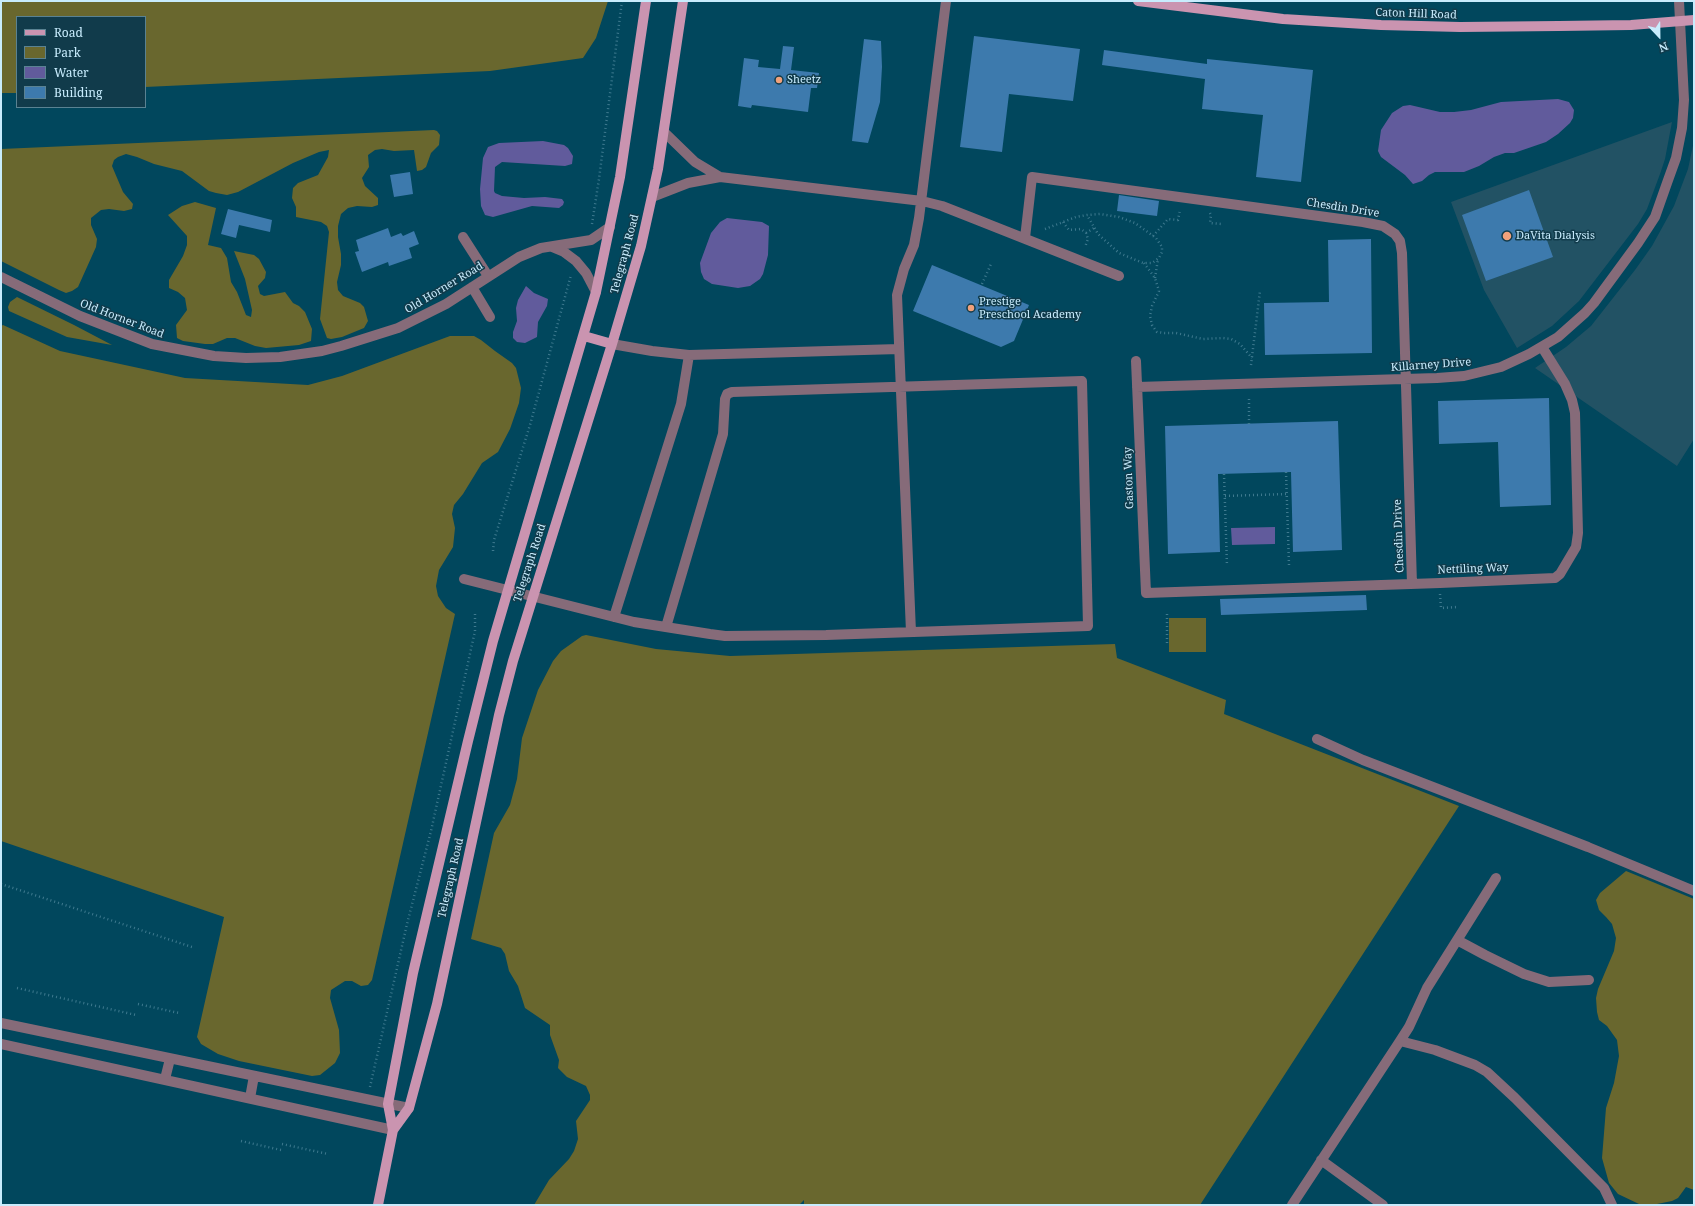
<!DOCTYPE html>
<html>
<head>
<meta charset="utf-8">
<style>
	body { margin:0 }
	#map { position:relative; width:1695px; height:1206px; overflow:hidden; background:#01475d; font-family:"Noto Serif",serif }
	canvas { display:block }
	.frame { position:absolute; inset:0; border:2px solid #c8ecfd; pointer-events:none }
	.legend { position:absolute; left:16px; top:16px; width:130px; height:92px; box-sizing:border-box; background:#113b4b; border:1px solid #5a8292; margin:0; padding:5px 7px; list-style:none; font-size:12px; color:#c8ecfd }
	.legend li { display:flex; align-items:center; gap:8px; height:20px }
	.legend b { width:20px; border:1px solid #5a8292 }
	.north { position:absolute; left:1639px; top:16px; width:40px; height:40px; -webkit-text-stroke:3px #113b4b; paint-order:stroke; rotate:158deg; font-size:11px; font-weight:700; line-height:16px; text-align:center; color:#c8ecfd }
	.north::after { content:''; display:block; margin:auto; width:14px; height:18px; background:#c8ecfd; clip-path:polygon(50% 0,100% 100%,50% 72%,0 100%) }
</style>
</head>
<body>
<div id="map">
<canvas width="1695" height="1206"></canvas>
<div class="frame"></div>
<ul class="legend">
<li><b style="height:5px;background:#ca94b0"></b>Road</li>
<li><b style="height:11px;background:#69672e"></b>Park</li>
<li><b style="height:11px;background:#615b9c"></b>Water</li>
<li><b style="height:11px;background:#3d7aad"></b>Building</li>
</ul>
<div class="north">N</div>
</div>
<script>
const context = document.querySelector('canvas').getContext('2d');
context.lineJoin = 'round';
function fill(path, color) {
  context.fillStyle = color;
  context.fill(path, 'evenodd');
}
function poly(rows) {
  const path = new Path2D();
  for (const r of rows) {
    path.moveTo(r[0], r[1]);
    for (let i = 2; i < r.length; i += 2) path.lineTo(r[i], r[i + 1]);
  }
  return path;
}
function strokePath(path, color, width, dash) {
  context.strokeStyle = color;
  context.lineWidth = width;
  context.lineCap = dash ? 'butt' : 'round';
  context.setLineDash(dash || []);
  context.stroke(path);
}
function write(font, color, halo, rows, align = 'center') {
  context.font = font + ' "Noto Serif",serif';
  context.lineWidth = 3;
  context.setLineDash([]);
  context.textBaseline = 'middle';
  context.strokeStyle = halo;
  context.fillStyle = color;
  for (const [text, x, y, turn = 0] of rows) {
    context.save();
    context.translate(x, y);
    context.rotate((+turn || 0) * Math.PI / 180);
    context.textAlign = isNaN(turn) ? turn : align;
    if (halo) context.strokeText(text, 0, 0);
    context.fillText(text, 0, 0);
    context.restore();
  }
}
const built = poly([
	[1672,122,1665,159,1660,174,1647,209,1638,224,1579,301,1552,326,1517,348,1484,290,1451,202],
	[1694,141,1694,439,1677,466,1535,368,1566,347,1591,326,1635,270,1652,246,1674,206,1688,169]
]);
const green = poly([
	[3,1,608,1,596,38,583,58,490,71,145,87,145,17,17,17,17,93,1,93,1,5],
	[434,130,437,131,440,135,439,145,431,153,426,167,422,170,417,171,414,150,394,151,382,149,375,150,368,155,369,167,362,178,365,186,378,198,378,205,372,207,357,206,348,208,341,214,338,226,338,237,341,254,341,265,337,282,338,290,343,296,360,303,364,307,368,321,364,328,342,337,331,339,327,338,320,319,329,232,327,226,321,222,296,217,296,207,292,198,293,188,298,183,318,175,328,157,329,150,319,152,293,163,238,192,227,195,216,193,209,191,182,171,154,164,137,157,126,154,118,157,114,160,112,166,123,192,133,204,132,209,124,211,109,209,101,210,91,218,91,225,97,239,96,247,78,287,72,291,66,293,59,290,1,261,1,149],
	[195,202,216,208,208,245,221,248,227,258,231,282,237,292,246,315,251,317,252,310,245,279,234,251,254,255,259,259,266,272,265,278,258,286,260,294,264,296,285,292,293,303,299,306,305,312,312,329,311,341,299,345,266,348,255,346,235,338,227,338,213,344,205,344,183,341,177,338,176,325,187,310,185,298,178,292,169,288,169,280,183,256,187,245,187,236,168,215,182,206],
	[17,297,74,325,112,345,67,337,9,311,8,307,10,302],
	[3,325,60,351,185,378,308,385,342,376,450,336,474,336,481,340,495,351,512,363,516,368,521,388,519,403,510,429,498,452,482,463,463,494,454,505,452,514,455,528,453,547,439,570,436,586,438,596,446,608,455,614,372,980,368,985,361,986,352,981,345,981,331,990,330,998,339,1030,340,1053,335,1063,320,1075,312,1076,239,1061,218,1054,201,1044,197,1037,224,917,1,841,1,326],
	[1169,618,1206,618,1206,652,1169,652],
	[586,635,656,649,730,656,1115,644,1117,658,1226,700,1224,714,1459,806,1200,1205,804,1205,804,1200,799,1205,534,1205,549,1180,569,1159,574,1151,578,1139,576,1121,590,1100,590,1095,586,1086,567,1077,558,1068,559,1060,550,1035,550,1025,525,1008,518,986,509,971,505,954,501,948,471,939,494,833,510,805,517,779,522,738,538,690,553,661,561,651,582,636],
	[1626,871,1694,899,1694,1190,1686,1187,1678,1198,1672,1201,1652,1205,1639,1204,1618,1194,1609,1183,1602,1158,1606,1108,1614,1083,1619,1056,1617,1040,1607,1026,1599,1020,1597,1012,1596,998,1598,989,1614,951,1616,938,1612,924,1606,917,1599,910,1596,900,1600,893]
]);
const water = poly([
	[1558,99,1569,102,1574,110,1573,118,1570,123,1558,134,1546,142,1514,153,1505,153,1494,157,1479,166,1464,172,1435,172,1429,175,1422,181,1413,184,1405,175,1381,157,1378,151,1381,130,1392,113,1403,106,1410,105,1440,112,1454,112,1471,110,1501,102],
	[543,141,564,145,568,148,573,156,572,164,565,166,502,162,495,167,494,191,495,193,502,196,524,198,545,197,562,199,564,202,563,205,559,208,532,206,493,217,485,215,481,206,480,189,483,158,488,147,499,143],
	[727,218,762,222,769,226,768,255,763,274,760,279,750,286,738,288,712,284,704,279,701,272,700,263,711,233,720,222],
	[526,286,534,293,548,299,547,306,538,322,537,337,525,343,517,342,513,338,513,332,517,321,516,308,518,300],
	[1275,527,1275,544,1232,545,1231,528]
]);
const building = poly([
	[974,36,1080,49,1073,101,1009,94,1002,152,960,147],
	[864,39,881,41,882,67,880,102,868,143,852,141],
	[783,46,794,47,791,70,819,73,817,88,811,88,808,112,752,105,751,108,738,106,744,58,759,60,758,67,780,69],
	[1104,50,1207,64,1207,59,1313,70,1301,182,1256,177,1263,115,1202,109,1205,79,1102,65],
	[410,172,413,194,394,197,390,175],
	[1529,190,1553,257,1486,281,1462,215],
	[1119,195,1159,201,1157,216,1117,211],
	[228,209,272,220,270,232,239,225,236,238,221,234],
	[388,228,391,237,401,233,403,236,414,231,419,244,409,248,412,258,389,266,388,262,362,272,355,252,359,251,356,240],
	[1371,239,1372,353,1265,355,1264,303,1329,302,1328,240],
	[932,265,1029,305,1014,341,1001,347,913,311],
	[1549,398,1551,505,1500,507,1498,442,1439,444,1438,401],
	[1338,421,1342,550,1293,552,1291,472,1218,474,1220,552,1168,554,1165,426],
	[1366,595,1367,610,1221,615,1220,599]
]);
const path = poly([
	[1210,213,1211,215,1210,223,1222,224],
	[1063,222,1069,230,1081,229,1086,233,1088,239,1085,247],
	[592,224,599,179,622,1],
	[1045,229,1076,217,1087,215,1100,214,1119,217,1135,223,1156,238,1162,247,1162,252,1159,258,1152,263,1143,263,1119,253,1098,234,1087,215],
	[1086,233,1094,228],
	[1153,236,1168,219,1178,220,1180,210],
	[1144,263,1155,278,1159,291,1152,306,1150,316,1152,325,1157,332,1165,333,1176,333,1203,339,1223,338,1231,339,1240,344,1252,358],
	[1155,278,1158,259],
	[982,284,991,264],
	[1251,365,1260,291],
	[1249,399,1249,424],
	[1286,472,1289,565],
	[1224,474,1227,566],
	[1225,496,1286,494],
	[493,551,494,540,530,425,571,275],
	[1440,594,1441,608,1458,607],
	[1167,614,1167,643,1169,643],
	[1,884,192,947],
	[17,988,136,1015],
	[138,1004,179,1013],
	[370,1087,407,924,431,831,475,631,475,612],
	[241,1141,281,1150],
	[282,1144,328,1154]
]);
const minor = poly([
	[664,132,695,162,720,177],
	[652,197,688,183,720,177,922,201,942,206,970,217,1119,276],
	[463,237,488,276],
	[1025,238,1032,177,1363,222,1383,226,1395,234,1400,241,1402,253,1412,584],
	[552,247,564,252,576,261,586,273,596,292],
	[1,277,80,316,152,344,214,356,246,358,280,357,322,351,341,346,398,328,446,304,519,257,541,248,591,240,610,227],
	[472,287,490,317],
	[612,344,652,351,689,355,899,349],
	[1136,361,1146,593,1440,583,1555,578,1560,574,1576,547,1578,533,1575,413,1572,400,1565,384,1542,347],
	[1137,387,1437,378,1464,376,1501,367,1529,354,1558,337,1585,313,1594,303,1638,243,1655,217,1667,183,1676,158,1682,128,1684,100,1679,1],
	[464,579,634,622,710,634,725,636,826,635,1088,626,1082,381,732,392,727,394,725,399,723,434,666,627],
	[614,617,681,404,689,355],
	[911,632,897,295,904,269,914,245,919,218,946,1],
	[1317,739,1363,760,1588,847,1694,891],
	[1457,940,1485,955,1524,974,1549,982,1589,980],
	[1,1023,409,1108],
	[1400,1041,1409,1027,1427,988,1496,878],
	[1,1044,393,1130],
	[165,1079,170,1059],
	[250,1098,254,1076],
	[1321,1160,1383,1205],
	[1292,1205,1400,1041,1435,1050,1475,1065,1487,1072,1515,1098,1604,1188,1612,1205]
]);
const major = poly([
	[1138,1,1283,19,1381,25,1460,27,1559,26,1631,25,1694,20],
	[584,336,612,344],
	[393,1130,388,1104,413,973,468,741,493,641,596,292,620,177,646,1],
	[378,1205,393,1130,409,1108,437,1004,499,715,513,661,612,344,641,246,658,169,683,1]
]);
const markers = [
	[779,80,4,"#f1a17b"],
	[1507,236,5,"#f1a17b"],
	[971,308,4,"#f1a17b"]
];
const streetNames = [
	["Caton Hill Road",1416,14,2],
	["Chesdin Drive",1343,208,9],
	["Telegraph Road",625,254,-75],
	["Old Horner Road",444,288,-31],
	["Old Horner Road",122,319,21],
	["Killarney Drive",1431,365,-4],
	["Gaston Way",1129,478,-92],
	["Chesdin Drive",1399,536,-92],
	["Telegraph Road",530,563,-72],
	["Nettiling Way",1473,569,-2],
	["Telegraph Road",451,878,-77]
];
const poiNames = [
	["Sheetz",787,80],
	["DaVita Dialysis",1516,236],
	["Prestige",979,302],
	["Preschool Academy",979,315]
];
fill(built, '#225264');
fill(green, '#69672e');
fill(water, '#615b9c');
fill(building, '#3d7aad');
strokePath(path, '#3f7a8f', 2.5, [1, 3]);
strokePath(minor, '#866b79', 10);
strokePath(major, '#ca94b0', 10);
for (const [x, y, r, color] of markers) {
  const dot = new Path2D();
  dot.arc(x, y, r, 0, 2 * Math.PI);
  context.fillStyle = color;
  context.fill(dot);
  strokePath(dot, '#113b4b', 1.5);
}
write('11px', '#c8ecfd', '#113b4b', streetNames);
write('11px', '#c8ecfd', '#113b4b', poiNames, 'left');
</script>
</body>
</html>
